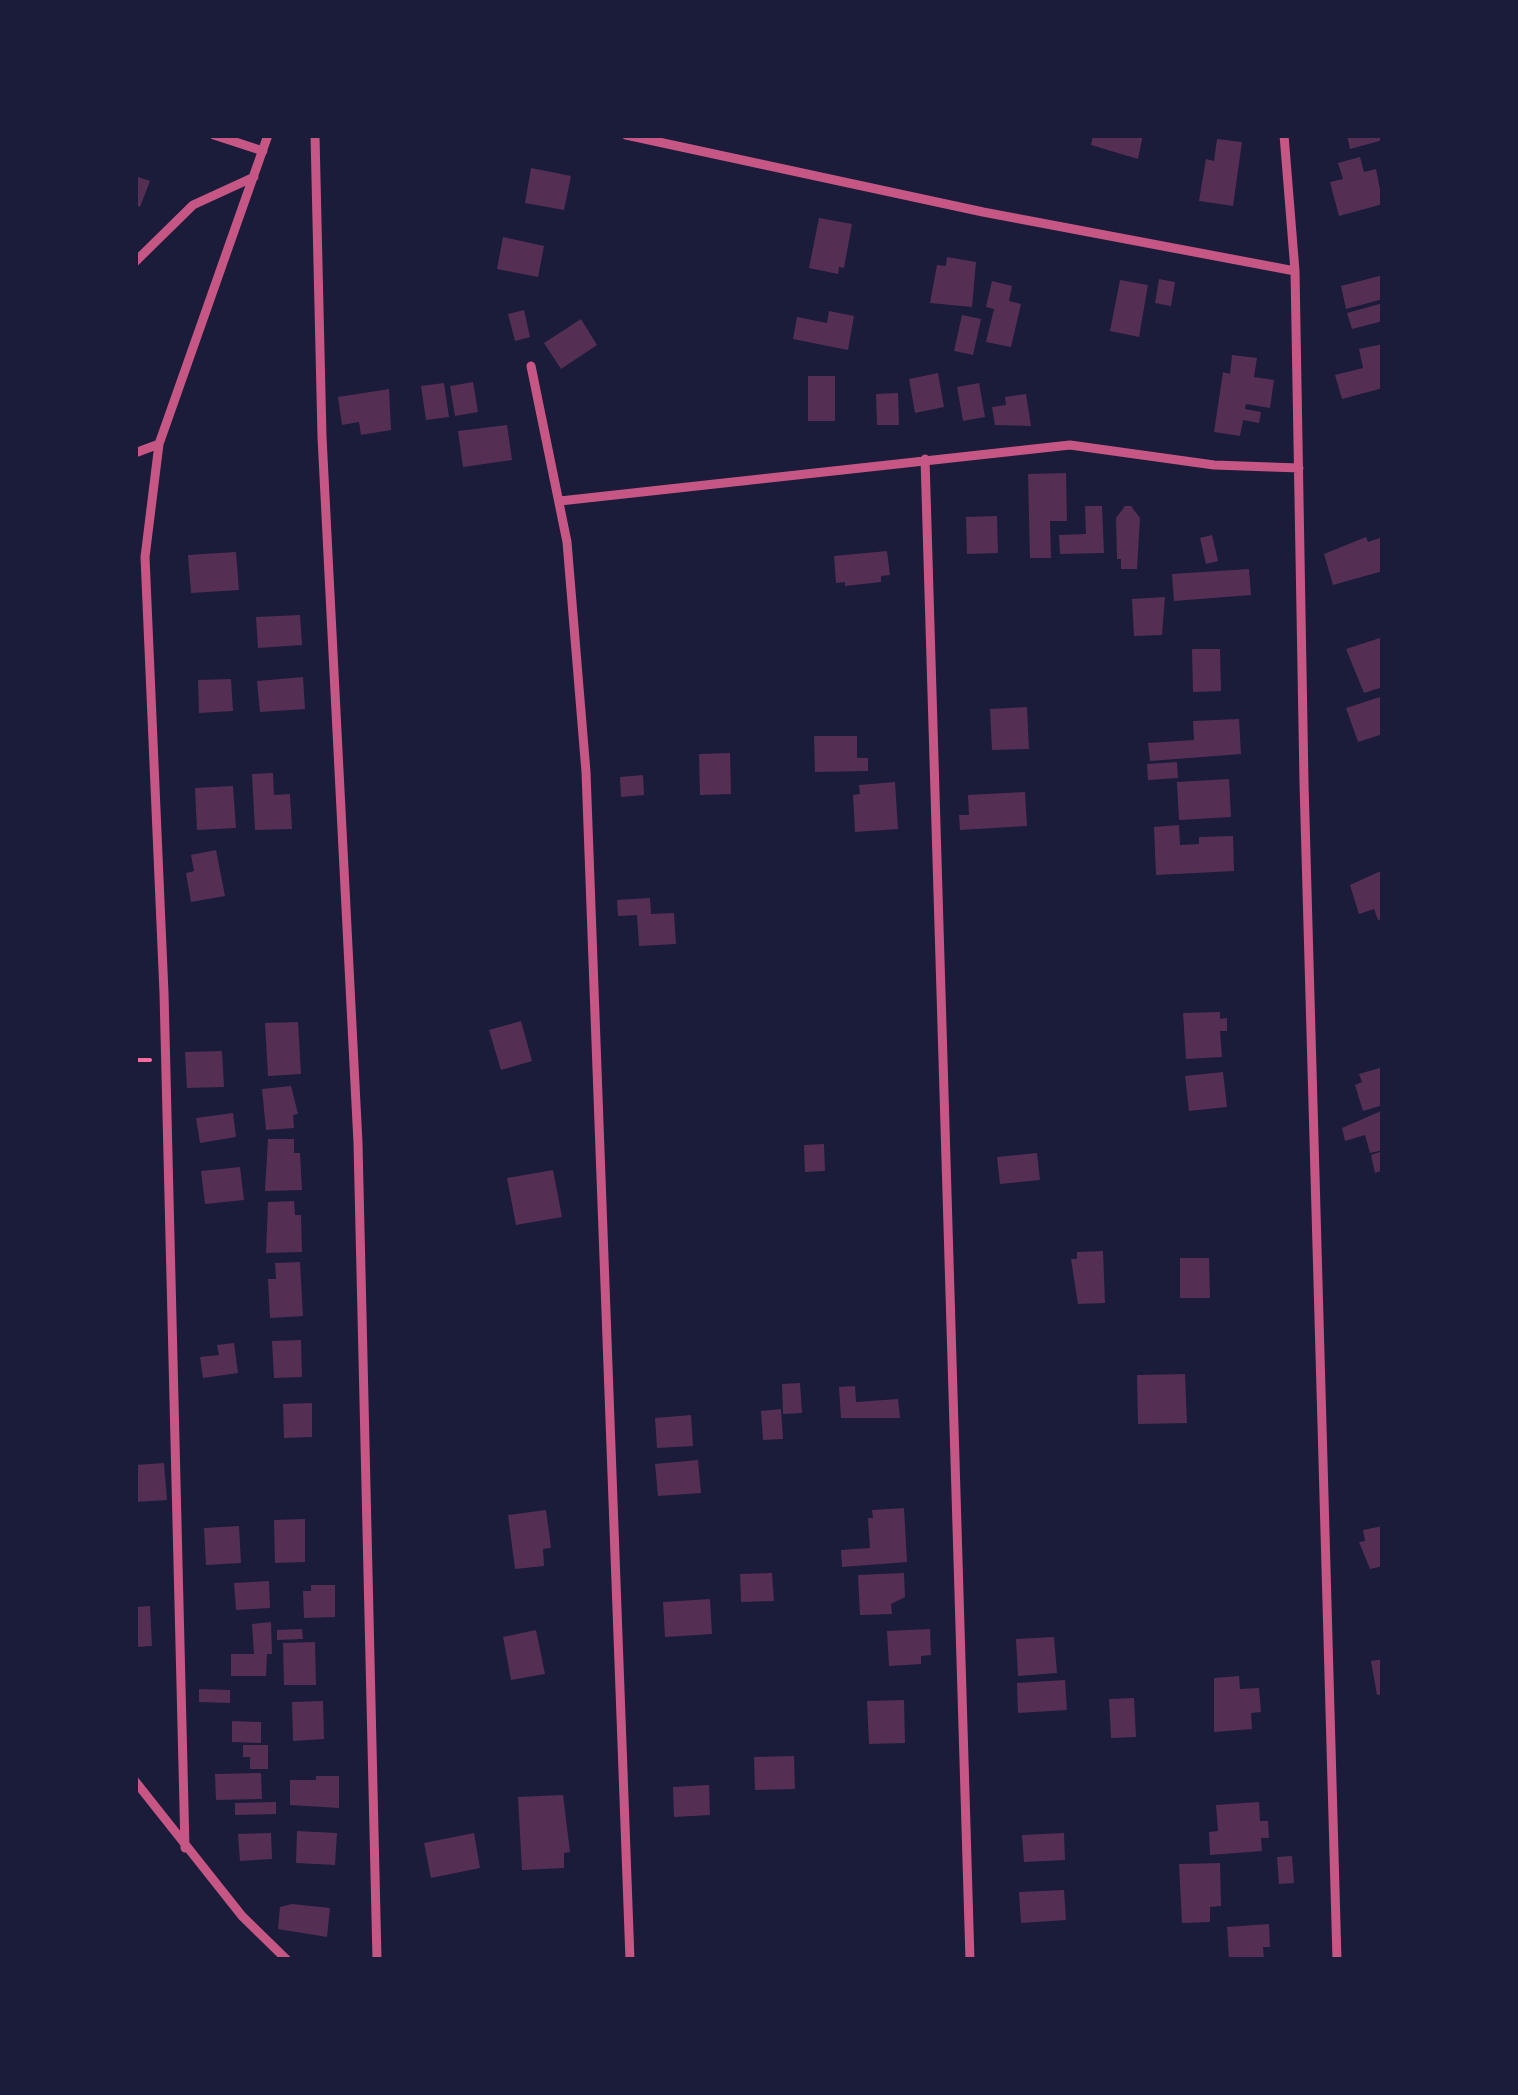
<!DOCTYPE html>
<html>
<head>
<meta charset="utf-8">
<style>
	body { margin:0 }
	#map { position:relative; width:1518px; height:2095px; overflow:hidden; background:#1b1b3a; font-family:"Work Sans",sans-serif }
	canvas { display:block }
	.frame { position:absolute; inset:0; border:138px solid #1b1b3a; pointer-events:none }
</style>
</head>
<body>
<div id="map">
<canvas width="1518" height="2095"></canvas>
<div class="frame"></div>
</div>
<script>
const context = document.querySelector('canvas').getContext('2d');
context.lineJoin = 'round';
function fill(path, color) {
  context.fillStyle = color;
  context.fill(path, 'evenodd');
}
function poly(rows) {
  const path = new Path2D();
  for (const r of rows) {
    path.moveTo(r[0], r[1]);
    for (let i = 2; i < r.length; i += 2) path.lineTo(r[i], r[i + 1]);
  }
  return path;
}
function strokePath(path, color, width, dash) {
  context.strokeStyle = color;
  context.lineWidth = width;
  context.lineCap = dash ? 'butt' : 'round';
  context.setLineDash(dash || []);
  context.stroke(path);
}
const building = poly([
	[1093,135,1143,135,1138,159,1091,145],
	[1347,135,1383,135,1383,140,1350,149],
	[1217,139,1242,142,1233,206,1199,201,1206,159,1214,161],
	[1360,157,1364,172,1376,169,1383,204,1339,216,1330,182,1343,179,1338,163],
	[531,168,571,176,564,210,525,203],
	[135,176,150,181,140,207,135,205],
	[819,218,852,224,844,268,839,267,838,274,809,268],
	[503,237,544,246,538,277,497,269],
	[947,257,976,262,972,307,930,303,937,265,946,266],
	[1383,275,1383,299,1346,309,1341,286],
	[1159,279,1175,282,1171,306,1155,303],
	[1120,280,1148,285,1139,337,1110,331],
	[992,281,1012,286,1009,301,1021,304,1011,347,986,342,994,309,986,307],
	[1383,303,1383,321,1352,329,1347,313],
	[524,310,530,337,515,341,508,314],
	[829,311,854,316,848,350,793,339,797,317,827,323],
	[962,315,981,319,973,355,954,351],
	[581,319,597,345,561,369,544,343],
	[1383,344,1383,388,1342,399,1335,375,1363,368,1359,349],
	[1232,355,1257,358,1254,377,1274,380,1270,408,1246,404,1245,409,1261,412,1259,423,1243,420,1240,436,1214,432,1223,372,1230,374],
	[938,373,944,407,915,413,909,379],
	[808,376,835,376,835,421,808,421],
	[473,382,478,412,455,416,450,386],
	[444,383,449,417,426,420,421,386],
	[979,383,985,417,963,421,957,387],
	[389,389,391,430,361,435,359,422,342,425,338,397],
	[898,393,899,425,877,425,876,394],
	[1026,394,1031,426,995,425,992,407,1006,405,1005,397],
	[507,425,512,460,463,467,458,431],
	[1066,473,1067,521,1050,521,1051,558,1030,558,1028,474],
	[1085,506,1102,506,1104,553,1060,554,1059,535,1086,534],
	[1125,506,1131,506,1140,518,1137,569,1121,569,1121,559,1117,559,1116,518],
	[997,516,998,553,967,554,966,517],
	[1212,535,1218,561,1206,564,1200,538],
	[1366,537,1368,542,1380,538,1383,571,1333,585,1324,554],
	[887,551,890,575,881,576,881,582,845,586,845,582,836,583,834,556],
	[236,552,239,590,191,593,188,555],
	[1249,569,1251,595,1174,601,1172,574],
	[1165,597,1162,635,1134,636,1132,599],
	[300,615,302,645,258,648,256,617],
	[1383,637,1383,687,1364,693,1346,649],
	[1192,649,1220,649,1221,691,1193,692],
	[303,677,305,709,260,712,257,681],
	[231,679,233,711,199,713,198,680],
	[1383,696,1383,734,1358,742,1346,708],
	[1027,707,1029,749,992,750,990,709],
	[1239,719,1241,754,1150,761,1148,743,1194,740,1193,721],
	[814,736,857,736,857,758,868,758,868,771,815,772],
	[730,753,731,794,700,795,699,754],
	[1177,762,1178,778,1148,780,1147,764],
	[273,773,274,795,290,794,292,829,255,830,252,774],
	[643,775,644,795,621,797,620,777],
	[1229,779,1231,817,1179,820,1177,782],
	[895,782,898,829,855,832,853,795,860,794,859,785],
	[233,786,236,828,197,830,195,788],
	[1025,792,1027,826,960,830,959,815,969,815,968,795],
	[1179,825,1180,845,1199,844,1199,837,1233,836,1234,871,1156,875,1154,827],
	[216,850,225,896,191,902,186,873,194,871,191,855],
	[1383,870,1383,919,1378,920,1374,909,1359,914,1350,885],
	[650,898,651,914,674,913,676,944,639,946,637,915,618,916,617,900],
	[1220,1012,1220,1019,1227,1018,1227,1031,1220,1031,1222,1057,1186,1059,1183,1013],
	[521,1021,532,1061,501,1070,489,1030],
	[298,1022,301,1074,268,1076,265,1023],
	[222,1051,224,1087,187,1088,185,1052],
	[1383,1067,1383,1105,1363,1111,1355,1085,1362,1082,1359,1074],
	[1223,1072,1227,1107,1189,1111,1185,1076],
	[291,1086,298,1114,293,1115,294,1128,266,1130,262,1089],
	[1381,1111,1383,1150,1370,1153,1365,1135,1345,1141,1342,1128],
	[233,1113,236,1137,200,1143,196,1118],
	[268,1139,294,1139,294,1153,300,1153,302,1190,265,1191],
	[824,1144,825,1171,805,1172,804,1145],
	[1383,1151,1383,1170,1375,1173,1371,1155],
	[1037,1153,1040,1180,1000,1184,997,1157],
	[240,1167,244,1200,205,1204,201,1171],
	[553,1170,562,1217,516,1225,507,1178],
	[294,1201,295,1215,301,1215,302,1252,266,1253,268,1202],
	[1103,1251,1105,1303,1078,1304,1071,1259,1077,1259,1077,1252],
	[1180,1258,1209,1258,1210,1298,1180,1298],
	[300,1262,303,1316,270,1318,268,1279,276,1279,275,1263],
	[301,1340,302,1377,274,1378,272,1341],
	[234,1343,238,1373,203,1378,200,1357,219,1355,217,1345],
	[1185,1374,1187,1423,1138,1424,1137,1375],
	[800,1383,802,1413,783,1414,782,1384],
	[855,1386,856,1402,898,1399,900,1418,841,1418,839,1387],
	[312,1403,312,1437,284,1438,283,1404],
	[781,1409,783,1439,763,1440,761,1411],
	[691,1415,693,1446,657,1448,655,1418],
	[698,1460,701,1493,658,1496,655,1464],
	[164,1463,167,1500,135,1502,135,1465],
	[904,1508,907,1562,842,1567,841,1550,870,1548,868,1518,873,1518,872,1510],
	[546,1510,551,1548,543,1549,544,1566,515,1569,508,1515],
	[305,1519,305,1562,275,1563,274,1520],
	[239,1526,241,1563,206,1565,204,1528],
	[1383,1526,1383,1566,1370,1569,1359,1542,1365,1541,1363,1530],
	[772,1573,774,1601,741,1602,740,1574],
	[904,1573,905,1597,891,1604,892,1614,860,1615,858,1575],
	[269,1581,270,1608,236,1610,234,1583],
	[311,1585,335,1585,335,1617,304,1618,303,1591,311,1591],
	[710,1599,712,1634,665,1637,663,1602],
	[150,1606,152,1646,135,1647,135,1607],
	[271,1622,272,1654,267,1654,266,1676,231,1676,231,1654,254,1654,252,1624],
	[302,1629,303,1639,277,1640,277,1630],
	[930,1629,931,1655,921,1656,921,1664,889,1666,887,1631],
	[536,1630,545,1674,511,1680,503,1637],
	[1054,1637,1057,1673,1018,1676,1016,1639],
	[315,1642,316,1685,284,1685,283,1643],
	[1383,1659,1383,1694,1377,1695,1371,1661],
	[1239,1676,1240,1689,1259,1688,1261,1712,1251,1713,1252,1729,1214,1732,1214,1678],
	[1065,1680,1067,1710,1018,1713,1017,1683],
	[199,1689,230,1690,230,1703,199,1702],
	[1134,1698,1136,1737,1111,1738,1109,1699],
	[904,1700,905,1743,869,1744,867,1701],
	[323,1701,324,1739,293,1741,292,1702],
	[232,1721,261,1722,261,1743,232,1742],
	[243,1745,268,1745,268,1769,250,1769,250,1757,243,1757],
	[794,1756,795,1789,755,1790,754,1757],
	[261,1773,262,1799,216,1800,215,1774],
	[316,1776,339,1776,339,1808,290,1805,290,1780,316,1780],
	[709,1785,710,1815,674,1817,673,1787],
	[563,1795,570,1852,564,1853,564,1868,522,1870,518,1797],
	[276,1802,276,1814,235,1815,235,1803],
	[1259,1802,1260,1821,1268,1821,1269,1838,1261,1838,1262,1851,1210,1855,1209,1832,1218,1831,1216,1805],
	[297,1831,337,1833,335,1865,296,1863],
	[271,1833,272,1859,240,1861,238,1834],
	[474,1833,480,1868,431,1878,424,1843],
	[1064,1833,1065,1860,1024,1862,1022,1835],
	[1292,1856,1294,1883,1279,1884,1277,1857],
	[1220,1863,1221,1906,1210,1907,1210,1922,1182,1923,1179,1864],
	[1064,1890,1066,1920,1021,1923,1019,1892],
	[292,1904,330,1908,327,1937,278,1929,280,1907],
	[1269,1924,1270,1947,1263,1947,1264,1959,1229,1960,1227,1927]
]);
const path = poly([
	[135,1060,150,1060]
]);
const minor = poly([
	[214,135,263,151],
	[315,135,322,437,358,1143,377,1960],
	[626,135,983,212,1295,271],
	[1284,135,1295,271,1304,783,1337,1960],
	[135,262,193,205,254,177],
	[531,366,567,542,586,772,630,1960],
	[135,453,159,444],
	[925,459,970,1960],
	[560,501,1070,445,1214,465,1299,468],
	[135,1781,242,1916,287,1960],
	[185,1848,164,993,145,557,159,444,268,135]
]);
fill(building, '#542f53');
strokePath(path, '#ff6b9d', 4);
strokePath(minor, '#c65784', 9);
</script>
</body>
</html>
